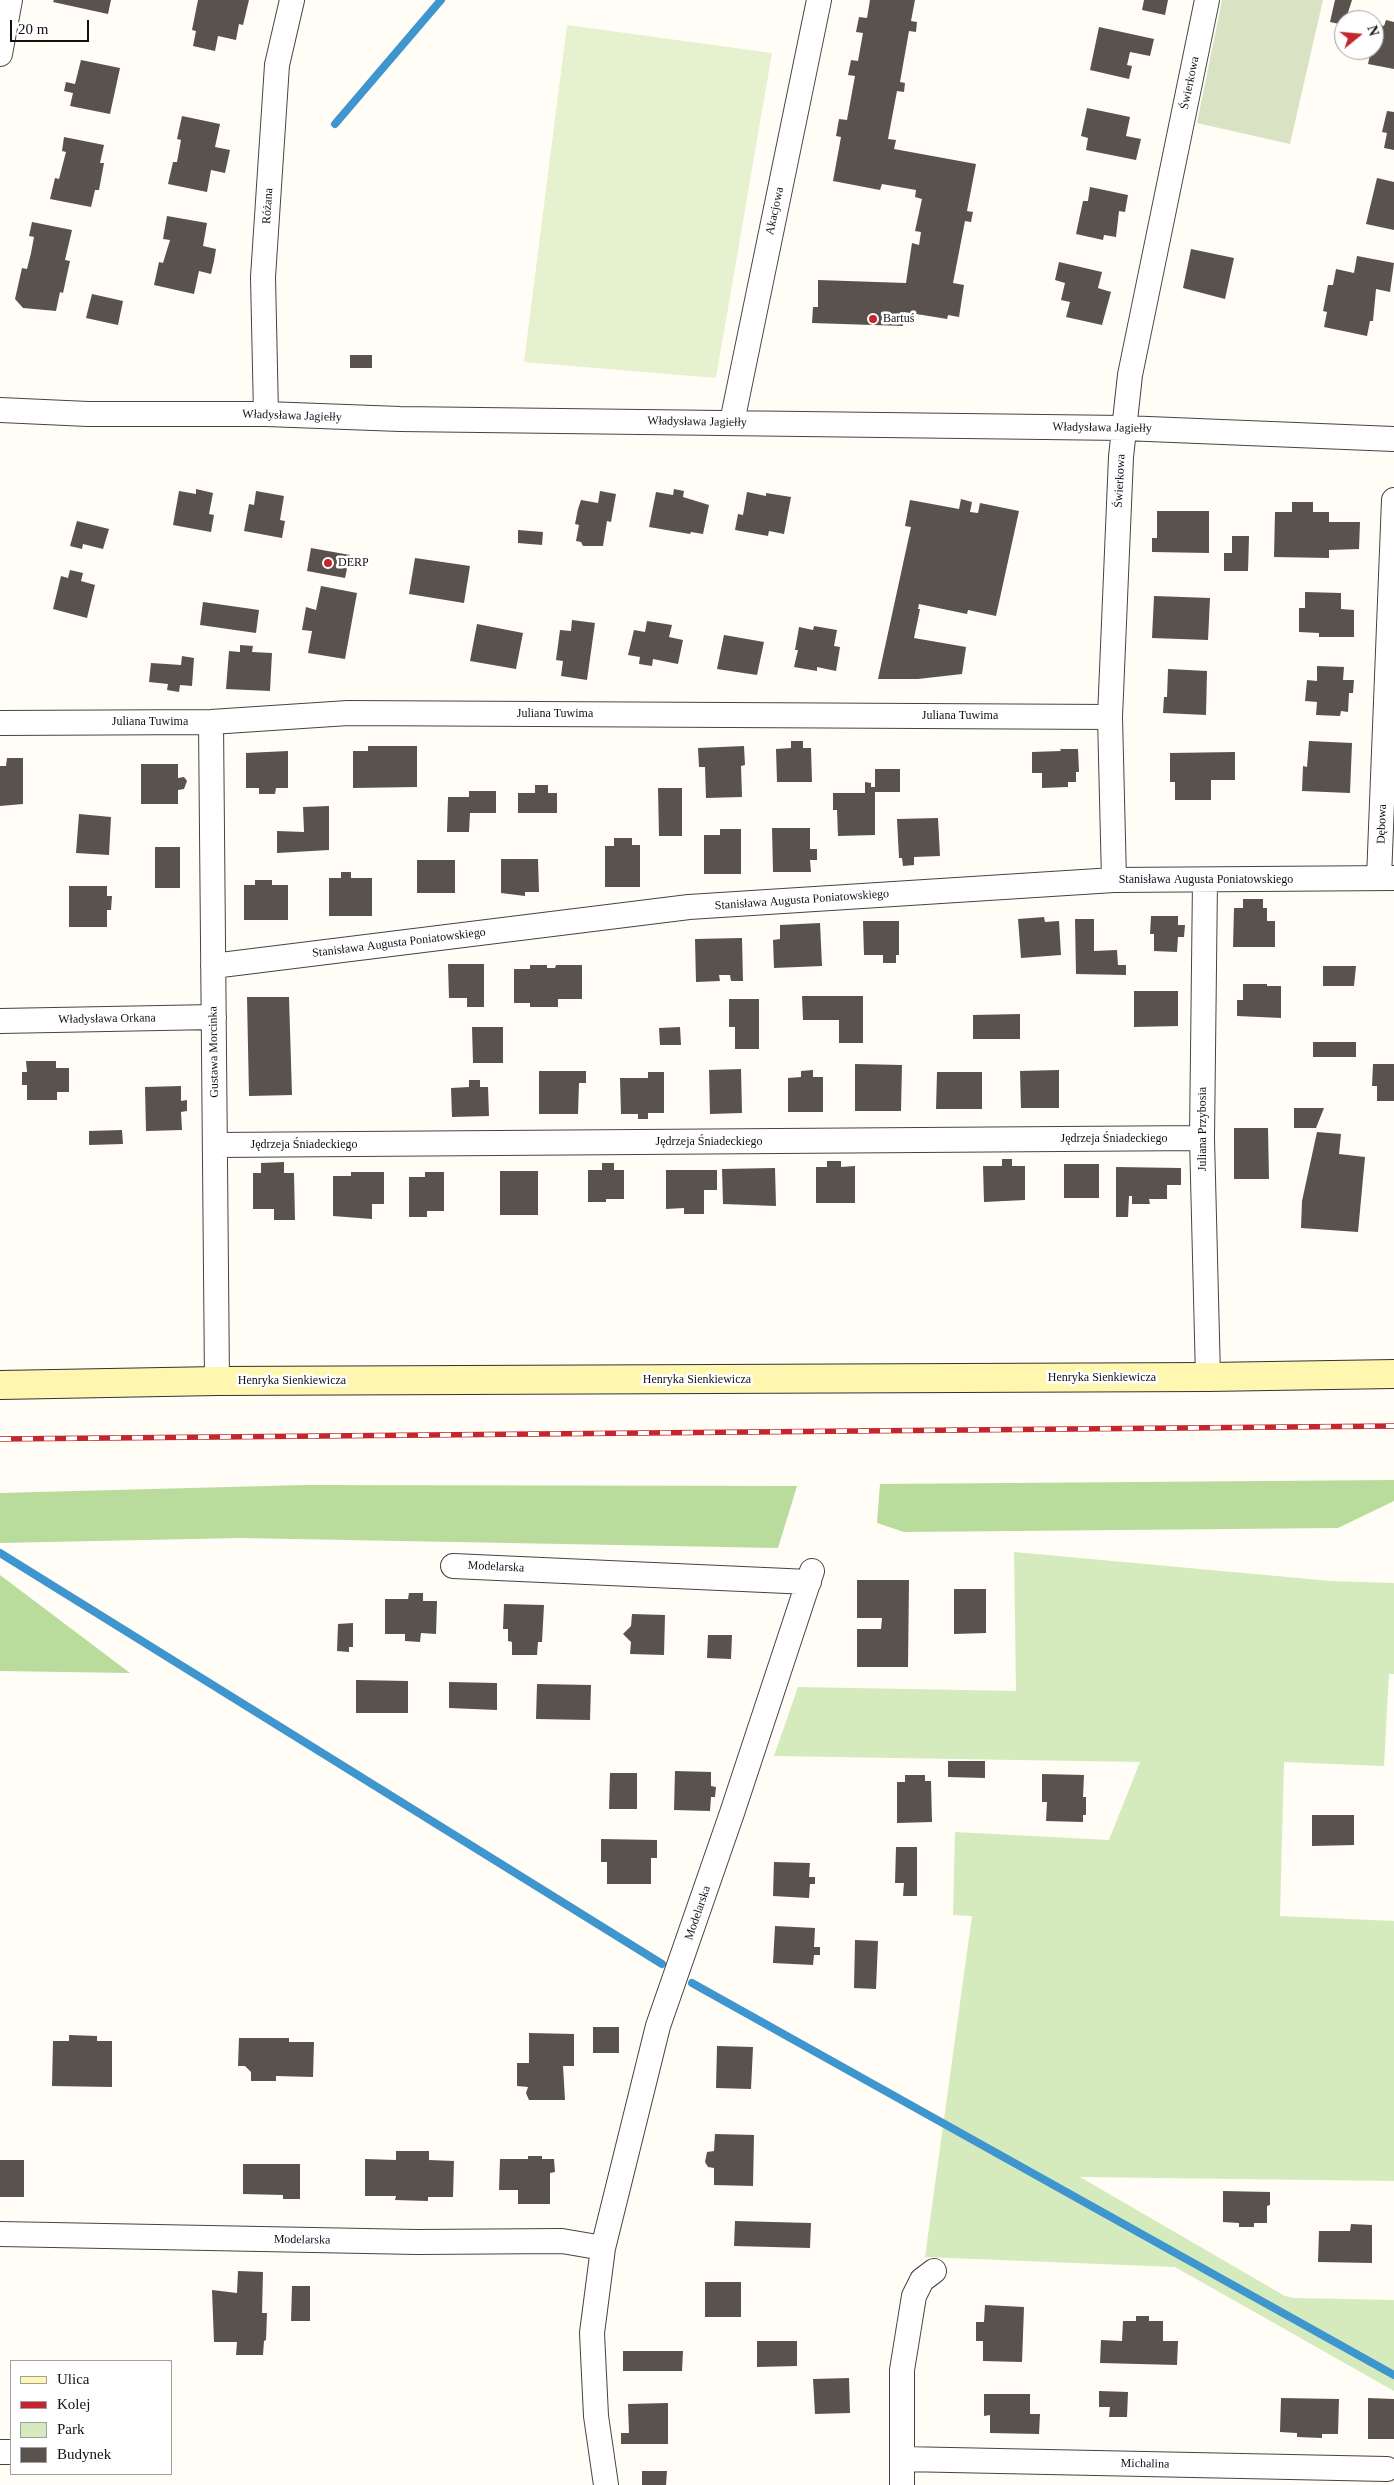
<!DOCTYPE html>
<html>
<head>
<meta charset="utf-8">
<style>
	body { margin:0 }
	#map { position:relative; width:1394px; height:2485px; overflow:hidden; background:#fffdf5; font-family:Georgia,serif }
	canvas { display:block }
	.legend { position:absolute; left:10px; top:2360px; width:162px; height:115px; box-sizing:border-box; background:#fff; border:1px solid #a0a0a0; margin:0; padding:6px 9px; list-style:none; font-size:15px; color:#111 }
	.legend li { display:flex; align-items:center; gap:10px; height:25px }
	.legend b { width:25px; border:1px solid #a0a0a0 }
	.north { position:absolute; left:1334px; top:10px; width:50px; height:50px; box-sizing:border-box; background:#fff; border:1px solid #a0a0a0; border-radius:50%; rotate:73deg; font-size:14px; font-weight:700; line-height:20px; text-align:center; color:#111 }
	.north::after { content:''; display:block; margin:auto; width:18px; height:22px; background:#c4262e; clip-path:polygon(50% 0,100% 100%,50% 72%,0 100%) }
	.scale { position:absolute; left:10px; top:20px; width:79px; height:22px; box-sizing:border-box; border:2px solid #111; border-top:0; padding-left:6px; font-size:15px; line-height:18px; white-space:nowrap; color:#111; -webkit-text-stroke:4px #fff; paint-order:stroke }
</style>
</head>
<body>
<div id="map">
<canvas width="1394" height="2485"></canvas>
<ul class="legend">
<li><b style="height:6px;background:#fff6b0"></b>Ulica</li>
<li><b style="height:6px;background:#c4262e"></b>Kolej</li>
<li><b style="height:14px;background:#d5ebbd"></b>Park</li>
<li><b style="height:14px;background:#5a524d"></b>Budynek</li>
</ul>
<div class="north">N</div>
<div class="scale">20 m</div>
</div>
<script>
const context = document.querySelector('canvas').getContext('2d');
context.lineJoin = 'round';
function fill(path, color) {
  context.fillStyle = color;
  context.fill(path, 'evenodd');
}
function poly(rows) {
  const path = new Path2D();
  for (const r of rows) {
    path.moveTo(r[0], r[1]);
    for (let i = 2; i < r.length; i += 2) path.lineTo(r[i], r[i + 1]);
  }
  return path;
}
function strokePath(path, color, width, dash) {
  context.strokeStyle = color;
  context.lineWidth = width;
  context.lineCap = dash ? 'butt' : 'round';
  context.setLineDash(dash || []);
  context.stroke(path);
}
function write(font, color, halo, rows, align = 'center') {
  context.font = font + ' Georgia,serif';
  context.lineWidth = 5;
  context.setLineDash([]);
  context.textBaseline = 'middle';
  context.strokeStyle = halo;
  context.fillStyle = color;
  for (const [text, x, y, turn = 0] of rows) {
    context.save();
    context.translate(x, y);
    context.rotate((+turn || 0) * Math.PI / 180);
    context.textAlign = isNaN(turn) ? turn : align;
    if (halo) context.strokeText(text, 0, 0);
    context.fillText(text, 0, 0);
    context.restore();
  }
}
const green = poly([
	[1014,1552,1331,1581,1394,1583,1394,1674,1389,1674,1384,1766,1284,1762,1280,1916,1394,1921,1394,2181,1080,2177,1285,2296,1295,2298,1394,2300,1394,2391,1175,2267,925,2257,972,1916,953,1915,955,1832,1109,1840,1140,1762,774,1756,798,1687,1016,1691]
]);
const forest = poly([
	[1394,1480,1394,1501,1338,1528,904,1532,877,1523,880,1484],
	[305,1485,797,1486,778,1548,240,1538,0,1543,0,1493],
	[0,1575,130,1673,0,1671]
]);
const cemetery = poly([
	[1222,0,1323,0,1290,144,1197,123]
]);
const pitch = poly([
	[567,25,772,53,716,378,524,362]
]);
const stream = poly([
	[335,124,441,0],
	[0,1553,662,1964],
	[692,1983,1394,2375]
]);
const building = poly([
	[54,0,111,0,108,14,53,2],
	[198,0,249,0,243,25,239,24,236,40,218,36,215,51,193,46,196,31,192,30],
	[870,0,915,0,911,21,917,22,916,32,909,31,900,82,905,83,904,92,897,91,888,139,896,140,894,149,976,164,967,211,973,212,971,222,965,221,953,283,964,285,959,317,948,315,947,319,904,312,903,326,812,323,813,307,818,307,818,280,906,283,912,243,919,245,921,232,915,231,922,199,915,197,916,190,882,184,880,190,833,181,841,137,836,136,839,119,847,120,855,76,848,75,851,60,858,61,863,33,856,32,859,17,867,18],
	[1144,0,1168,0,1165,15,1142,10],
	[1335,0,1352,0,1344,25,1330,22],
	[1386,20,1394,22,1394,69,1368,64,1371,50,1374,50,1377,24,1384,26],
	[1099,27,1154,39,1150,56,1130,52,1127,65,1132,66,1129,79,1090,70],
	[81,60,120,68,110,114,70,106,73,93,64,91,66,82,75,84],
	[1087,108,1130,117,1126,136,1141,139,1136,160,1086,150,1088,138,1081,136],
	[1387,111,1394,112,1394,150,1384,148,1387,133,1382,132],
	[182,116,220,124,215,147,230,150,225,173,211,170,207,192,168,184,173,162,177,162,181,140,177,139],
	[64,137,104,145,100,163,104,163,99,190,95,190,91,207,50,199,55,178,59,179,66,152,62,151],
	[1377,178,1394,182,1394,230,1366,224],
	[1090,187,1128,195,1125,212,1119,211,1116,237,1104,235,1103,240,1076,234,1083,201,1088,201],
	[167,216,207,223,203,246,216,249,214,261,211,274,199,271,194,294,154,285,159,262,163,263,170,240,163,239],
	[32,222,72,230,65,260,70,261,63,293,60,292,56,311,23,308,15,299,22,268,27,269,31,253,34,237,29,236],
	[1191,249,1234,258,1225,299,1183,288],
	[1357,256,1394,263,1390,292,1376,289,1373,321,1370,321,1367,336,1324,327,1327,312,1323,311,1328,285,1333,285,1336,269,1354,273],
	[1059,262,1102,272,1098,288,1111,292,1102,325,1066,317,1070,302,1061,300,1065,283,1055,280],
	[92,294,123,301,118,325,86,318],
	[350,355,372,355,372,368,350,368],
	[196,489,213,493,209,514,214,515,211,532,173,525,179,491,196,494],
	[674,489,684,491,683,497,709,505,703,534,691,532,690,534,649,527,656,492,673,495],
	[256,491,284,496,280,520,285,521,282,538,244,531,249,504,254,505],
	[600,491,616,494,611,522,607,521,603,546,583,546,581,542,576,541,579,525,575,524,578,509,581,500,598,503],
	[747,492,766,496,766,493,791,497,784,534,769,531,768,536,735,530,738,514,743,515],
	[961,499,972,502,970,512,978,513,980,503,1019,511,996,616,968,610,967,614,919,604,918,609,920,609,914,638,966,647,962,674,918,679,878,679,911,527,905,526,910,500,959,509],
	[1292,502,1313,502,1313,512,1329,512,1329,522,1360,522,1359,549,1329,550,1329,558,1274,557,1275,512,1292,512],
	[1157,511,1209,511,1209,553,1152,552,1152,538,1157,538],
	[77,521,109,529,103,549,83,544,82,549,70,546],
	[518,530,543,532,542,545,518,543],
	[1232,536,1249,536,1248,571,1224,571,1224,553,1232,553],
	[311,548,350,555,345,578,307,571],
	[415,558,470,566,464,603,409,594],
	[70,570,83,573,81,581,95,585,87,618,53,609,61,576,68,578],
	[321,586,357,593,345,659,308,653,312,631,302,630,306,607,316,610],
	[1305,592,1341,593,1341,609,1354,610,1354,637,1319,637,1319,633,1299,632,1299,608,1305,608],
	[1154,596,1210,598,1208,640,1152,638],
	[203,602,259,610,256,633,200,625],
	[572,620,595,623,587,680,561,676,563,661,556,660,560,630,571,631],
	[647,621,672,625,669,637,683,640,678,664,653,659,652,666,639,664,640,657,628,655,634,630,645,632],
	[477,624,523,633,516,669,470,661],
	[814,626,837,630,834,646,840,647,836,671,817,667,817,671,794,667,798,650,795,650,799,627,813,630],
	[724,635,764,642,757,675,717,669],
	[240,645,253,646,252,652,272,653,270,691,226,689,229,651,240,652],
	[182,656,194,658,192,686,180,685,179,692,167,690,168,684,149,682,151,663,181,665],
	[1317,666,1344,667,1343,680,1354,680,1353,693,1349,693,1348,712,1341,711,1340,716,1316,715,1317,702,1305,701,1307,680,1317,681],
	[1168,669,1207,671,1206,715,1163,713,1164,697,1167,697],
	[791,741,803,741,803,748,811,748,812,782,777,782,776,749,791,748],
	[1309,741,1352,743,1350,793,1302,791,1303,766,1307,767],
	[368,746,417,746,417,787,353,788,353,751,368,751],
	[744,746,745,765,741,766,742,797,706,798,705,767,699,767,698,748],
	[1060,749,1078,749,1079,772,1076,772,1076,782,1068,782,1068,787,1042,788,1042,773,1032,773,1032,752,1061,751],
	[288,751,288,788,276,788,275,794,259,794,259,788,246,788,246,753],
	[1235,752,1235,780,1211,780,1211,800,1175,800,1175,782,1170,782,1170,753],
	[7,758,23,758,23,804,0,806,0,766,6,766],
	[141,764,178,764,178,778,184,777,187,781,184,789,178,790,178,804,141,804],
	[875,769,900,769,900,792,875,792,875,835,838,836,837,810,833,810,833,793,865,793,865,782,871,783,871,787,875,787],
	[535,785,548,785,548,793,557,793,557,813,518,813,518,793,535,793],
	[658,788,682,788,682,836,659,836],
	[469,791,496,791,496,813,470,813,469,832,447,832,448,797,469,797],
	[329,806,329,850,277,853,277,831,304,832,303,807],
	[79,814,111,817,109,855,76,853],
	[938,818,940,856,914,857,914,865,903,866,902,858,899,858,897,819],
	[772,828,810,828,810,849,817,849,817,860,810,860,811,872,773,872],
	[720,829,741,829,741,874,704,874,704,835,720,835],
	[614,838,632,838,632,845,640,845,640,887,605,887,605,846,614,846],
	[155,847,180,847,180,888,155,888],
	[501,859,538,859,539,892,525,892,525,896,501,893],
	[417,860,455,860,455,893,417,893],
	[341,872,351,872,351,878,372,878,372,916,329,916,329,878,341,878],
	[255,880,272,880,272,885,288,885,288,920,244,920,244,885,255,885],
	[69,886,107,886,107,896,112,896,111,910,107,910,107,927,69,927],
	[1243,899,1263,899,1263,908,1267,908,1267,921,1275,921,1275,947,1233,947,1234,908,1243,908],
	[1151,916,1178,916,1178,925,1185,925,1184,937,1178,937,1177,952,1154,951,1154,934,1150,934],
	[1044,917,1045,922,1059,921,1061,955,1021,958,1018,919],
	[1075,919,1094,919,1094,951,1117,950,1118,965,1126,965,1126,975,1076,974],
	[863,921,899,921,899,955,896,955,896,963,883,963,883,955,864,955],
	[820,923,822,966,774,968,773,940,780,939,780,925],
	[742,938,743,981,731,981,730,975,719,975,720,981,696,982,695,939],
	[448,964,484,964,484,1007,467,1007,467,998,449,998],
	[530,965,547,965,547,968,555,968,556,965,582,965,582,999,558,999,558,1007,530,1007,530,1003,514,1003,514,969,530,969],
	[1323,966,1356,966,1354,986,1323,986],
	[1243,984,1267,984,1267,986,1281,986,1281,1018,1237,1016,1237,1000,1243,1000],
	[1134,991,1178,991,1178,1026,1134,1027],
	[802,996,863,996,863,1043,839,1043,839,1020,803,1020],
	[247,997,289,997,292,1095,249,1096],
	[729,999,759,999,759,1049,735,1049,735,1027,729,1027],
	[1020,1014,1020,1039,973,1039,973,1015],
	[472,1027,503,1027,503,1063,473,1063],
	[680,1027,681,1045,660,1045,659,1028],
	[1313,1042,1356,1042,1356,1057,1313,1057],
	[26,1061,56,1061,56,1068,69,1068,69,1092,57,1092,57,1100,27,1100,27,1085,22,1085,22,1072,27,1072],
	[855,1064,902,1065,901,1111,855,1111],
	[1373,1064,1394,1064,1394,1101,1377,1101,1377,1086,1372,1086],
	[741,1069,742,1113,710,1114,709,1070],
	[813,1070,813,1077,823,1077,823,1112,788,1112,788,1078,801,1077,801,1071],
	[1059,1070,1059,1108,1021,1108,1020,1071],
	[539,1071,586,1071,586,1083,579,1083,578,1114,539,1114],
	[648,1072,664,1072,664,1113,648,1113,648,1119,638,1119,638,1114,621,1114,620,1078,648,1078],
	[937,1072,982,1072,982,1109,936,1109],
	[469,1080,480,1080,480,1087,488,1087,489,1116,452,1117,451,1088,469,1087],
	[181,1086,181,1101,187,1100,187,1111,181,1112,182,1130,146,1131,145,1087],
	[1294,1108,1324,1108,1316,1128,1294,1128],
	[1234,1128,1268,1128,1269,1179,1234,1179],
	[122,1130,123,1144,89,1145,89,1131],
	[1317,1132,1341,1134,1339,1154,1365,1157,1358,1232,1301,1228,1302,1201],
	[1002,1159,1012,1159,1012,1166,1025,1166,1025,1200,984,1202,983,1166,1002,1166],
	[827,1161,841,1161,841,1167,855,1166,855,1203,816,1203,816,1167,827,1167],
	[284,1162,284,1173,294,1173,295,1220,274,1220,274,1209,253,1209,253,1173,261,1173,261,1163],
	[602,1163,614,1163,614,1170,624,1170,624,1199,606,1199,606,1202,588,1202,588,1170,602,1170],
	[1064,1164,1099,1164,1099,1198,1064,1198],
	[1116,1167,1181,1168,1181,1185,1167,1185,1167,1199,1149,1199,1150,1204,1132,1204,1132,1196,1129,1196,1128,1217,1116,1217],
	[775,1168,776,1206,723,1204,722,1169],
	[666,1170,717,1170,717,1190,704,1190,704,1214,684,1214,684,1208,666,1209],
	[500,1171,538,1171,538,1215,500,1215],
	[351,1172,384,1172,384,1204,372,1204,372,1219,333,1216,333,1176,351,1176],
	[425,1172,444,1172,444,1211,427,1211,427,1217,409,1217,409,1177,425,1177],
	[857,1580,909,1580,908,1667,857,1667,857,1629,881,1629,882,1618,857,1618],
	[954,1589,986,1589,986,1633,954,1634],
	[409,1593,423,1593,423,1601,437,1601,436,1634,421,1633,420,1642,405,1641,405,1634,385,1634,385,1599,408,1599],
	[504,1604,544,1605,542,1642,538,1642,537,1655,512,1655,512,1642,508,1641,508,1629,503,1629],
	[632,1614,665,1615,664,1655,630,1654,631,1642,623,1634,631,1626],
	[353,1623,353,1647,349,1647,349,1652,337,1651,338,1624],
	[708,1635,732,1635,731,1659,707,1658],
	[356,1680,408,1681,408,1713,356,1713],
	[449,1682,497,1683,497,1710,449,1708],
	[537,1684,591,1685,590,1720,536,1719],
	[948,1761,985,1761,985,1778,948,1777],
	[675,1771,711,1772,711,1786,716,1787,715,1797,711,1797,710,1811,674,1810],
	[610,1773,637,1773,637,1809,609,1809],
	[1042,1774,1084,1775,1083,1797,1086,1797,1086,1815,1083,1815,1083,1822,1046,1821,1047,1802,1042,1802],
	[905,1775,925,1775,925,1781,931,1781,932,1822,897,1823,897,1782,905,1782],
	[1312,1815,1354,1815,1354,1845,1312,1846],
	[601,1839,657,1840,657,1858,651,1858,651,1884,607,1884,607,1862,601,1862],
	[896,1847,917,1847,917,1896,903,1896,904,1883,895,1883],
	[774,1862,810,1863,809,1877,815,1877,815,1884,810,1884,809,1898,773,1896],
	[775,1926,815,1928,814,1947,820,1947,820,1955,814,1955,813,1965,773,1963],
	[855,1940,878,1941,876,1989,854,1988],
	[593,2027,619,2027,619,2053,593,2053],
	[529,2033,574,2034,574,2066,563,2066,565,2100,529,2100,526,2093,528,2087,517,2086,517,2063,529,2063],
	[69,2035,97,2036,97,2041,112,2041,112,2087,52,2086,53,2041,69,2041],
	[239,2038,289,2038,289,2042,314,2042,313,2077,276,2076,276,2081,251,2081,251,2072,245,2066,238,2066],
	[717,2046,753,2047,751,2089,716,2088],
	[715,2134,754,2135,753,2186,714,2185,714,2168,708,2167,705,2162,707,2152,714,2151],
	[396,2151,429,2151,429,2160,454,2161,453,2197,428,2197,428,2201,395,2200,396,2196,365,2196,365,2159,396,2160],
	[528,2156,542,2156,542,2159,554,2159,555,2172,550,2173,550,2204,518,2204,518,2190,499,2190,500,2159,528,2159],
	[0,2160,24,2160,24,2197,0,2197],
	[243,2164,300,2164,300,2199,283,2199,283,2195,243,2194],
	[1223,2191,1270,2192,1270,2205,1267,2206,1267,2223,1254,2223,1254,2227,1239,2227,1239,2223,1223,2222],
	[735,2221,811,2223,810,2248,734,2246],
	[1351,2224,1372,2225,1372,2263,1318,2262,1319,2231,1350,2231],
	[238,2271,263,2272,262,2313,267,2313,266,2340,264,2341,263,2355,236,2355,237,2342,214,2342,212,2290,237,2293],
	[705,2282,741,2282,741,2317,705,2317],
	[292,2286,310,2286,310,2321,291,2321],
	[985,2305,1024,2307,1022,2362,983,2361,983,2341,976,2341,976,2322,984,2322],
	[1136,2316,1149,2316,1149,2321,1163,2321,1163,2341,1178,2341,1177,2365,1100,2363,1101,2340,1122,2341,1123,2321,1136,2321],
	[757,2341,797,2341,797,2366,757,2367],
	[623,2351,683,2351,682,2371,623,2371],
	[849,2378,850,2413,815,2414,813,2379],
	[1099,2391,1128,2392,1127,2417,1109,2417,1110,2407,1099,2407],
	[984,2394,1030,2394,1030,2414,1040,2414,1039,2434,990,2433,990,2415,984,2416],
	[1281,2398,1339,2399,1338,2434,1322,2434,1322,2438,1297,2437,1297,2433,1280,2432],
	[1368,2398,1394,2399,1394,2439,1368,2439],
	[668,2403,668,2444,621,2444,621,2433,629,2433,628,2404],
	[642,2471,667,2471,666,2485,642,2485]
]);
const minor = poly([
	[0,54,10,0],
	[0,410,88,414,266,414,400,419,1124,428,1394,439],
	[266,414,263,277,277,65,292,0],
	[732,422,819,0],
	[211,722,217,1381],
	[0,723,211,722,348,713,1110,717],
	[1379,878,1394,500],
	[1114,880,1110,717,1121,457,1130,375,1207,0],
	[1205,880,1202,1138,1208,1377],
	[213,966,689,907,1114,880,1394,878],
	[0,1021,214,1017],
	[215,1145,1202,1138],
	[453,1566,809,1582],
	[0,2234,417,2242,562,2241,603,2248],
	[0,2452,11,2452],
	[902,2459,1387,2469],
	[606,2485,596,2416,592,2333,603,2248,658,2026,732,1813,812,1571],
	[902,2485,902,2370,914,2296,922,2280,934,2271]
]);
const secondary = poly([
	[0,1385,217,1381,1208,1377,1394,1374]
]);
const rail = poly([
	[0,1439,1394,1426]
]);
const markers = [
	[873,319,5,"#c4262e"],
	[328,563,5,"#c4262e"]
];
const streetNames = [
	["Świerkowa",1190,83,-78],
	["Różana",268,206,-86],
	["Akacjowa",775,211,-78],
	["Władysława Jagiełły",292,416,2],
	["Władysława Jagiełły",697,422,1],
	["Władysława Jagiełły",1102,428,1],
	["Świerkowa",1120,481,-87],
	["Juliana Tuwima",555,714],
	["Juliana Tuwima",960,716],
	["Juliana Tuwima",150,722],
	["Dębowa",1382,824,-88],
	["Stanisława Augusta Poniatowskiego",1206,880],
	["Stanisława Augusta Poniatowskiego",802,900,-4],
	["Stanisława Augusta Poniatowskiego",399,943,-7],
	["Władysława Orkana",107,1019,-1],
	["Gustawa Morcinka",214,1052,-91],
	["Juliana Przybosia",1203,1129,-90],
	["Jędrzeja Śniadeckiego",1114,1139],
	["Jędrzeja Śniadeckiego",709,1142],
	["Jędrzeja Śniadeckiego",304,1145],
	["Henryka Sienkiewicza",1102,1378],
	["Henryka Sienkiewicza",697,1380],
	["Henryka Sienkiewicza",292,1381],
	["Modelarska",496,1567,3],
	["Modelarska",698,1913,-71],
	["Modelarska",302,2240,1],
	["Michalina",1145,2464,1]
];
const poiNames = [
	["Bartuś",883,319],
	["DERP",338,563]
];
fill(green, '#d5ebbd');
fill(forest, '#b9dc9c');
fill(cemetery, '#d9e3c4');
fill(pitch, '#e6f2cf');
strokePath(stream, '#3f96cf', 8);
fill(building, '#5a524d');
strokePath(minor, '#444', 26);
strokePath(secondary, '#333', 30);
strokePath(minor, '#fff', 24);
strokePath(secondary, '#fff6b0', 28);
strokePath(rail, '#c4262e', 5.5);
strokePath(rail, '#fff', 4, [11]);
for (const [x, y, r, color] of markers) {
  const dot = new Path2D();
  dot.arc(x, y, r, 0, 2 * Math.PI);
  context.fillStyle = color;
  context.fill(dot);
  strokePath(dot, '#fff', 2);
}
write('12px', '#111', '#fff', streetNames);
write('12px', '#111', '#fff', poiNames, 'left');
</script>
</body>
</html>
